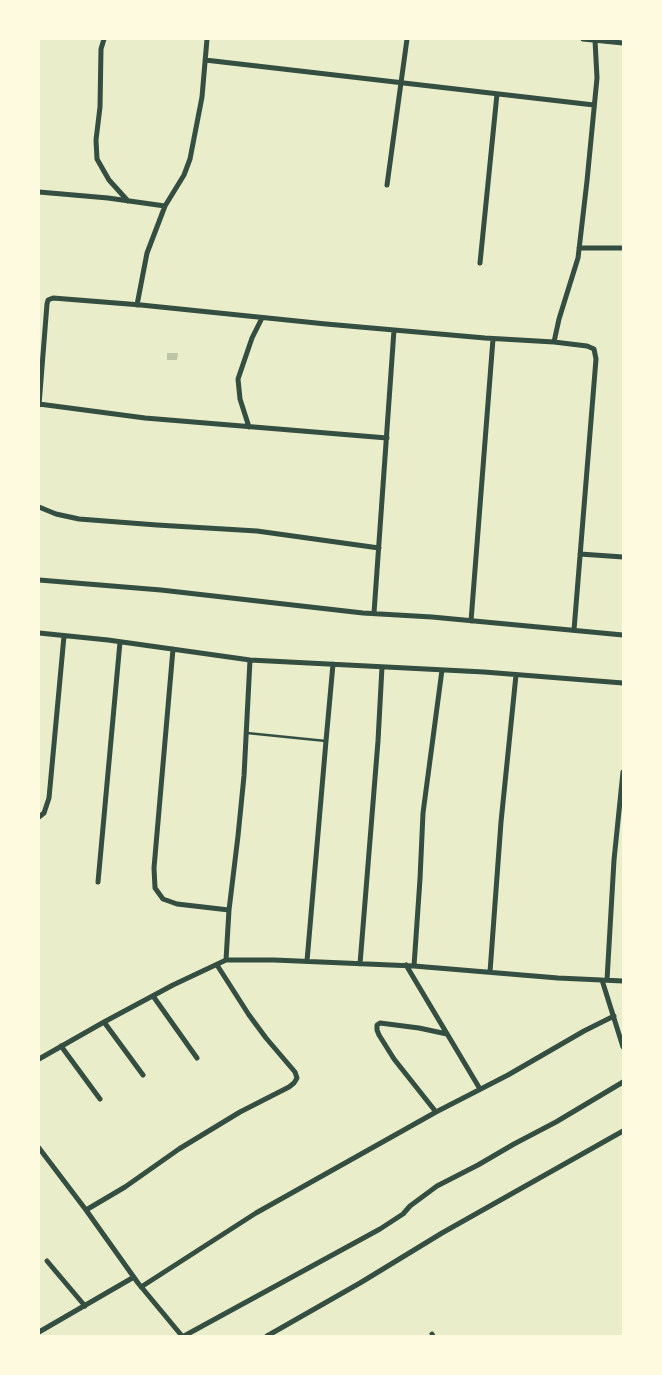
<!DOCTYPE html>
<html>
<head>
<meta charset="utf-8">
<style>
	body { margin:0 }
	#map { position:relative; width:662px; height:1375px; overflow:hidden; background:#e9edc9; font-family:Mulish,sans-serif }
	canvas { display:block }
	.frame { position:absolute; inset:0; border:40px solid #fefae0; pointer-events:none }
</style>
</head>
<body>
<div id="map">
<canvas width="662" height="1375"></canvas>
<div class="frame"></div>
</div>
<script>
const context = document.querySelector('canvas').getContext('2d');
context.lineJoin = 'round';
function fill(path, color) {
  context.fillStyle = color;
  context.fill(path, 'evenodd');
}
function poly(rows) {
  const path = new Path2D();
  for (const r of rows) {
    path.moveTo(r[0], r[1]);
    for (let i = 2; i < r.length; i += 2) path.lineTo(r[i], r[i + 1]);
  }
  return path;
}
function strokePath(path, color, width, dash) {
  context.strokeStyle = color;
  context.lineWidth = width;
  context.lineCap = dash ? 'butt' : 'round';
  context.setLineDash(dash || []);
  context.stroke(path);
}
const building = poly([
	[167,353,178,353,177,360,167,360]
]);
const service = poly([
	[247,733,326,741]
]);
const minor = poly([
	[104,39,101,49,100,107,96,140,97,159,109,180,128,201],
	[583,39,623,43],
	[205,60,594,105],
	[387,185,407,39],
	[39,192,108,198,165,206],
	[579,248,623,248],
	[480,263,497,94],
	[137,305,147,253,165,206,184,175,190,159,202,97,207,39],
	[554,342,559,319,578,258,587,181,597,78,595,40],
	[39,404,145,418,387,438],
	[39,405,47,304,48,300,53,298,141,305,326,324,485,338,554,342,587,346,594,349,596,359,574,630],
	[249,427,240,399,238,379,252,338,262,318],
	[39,507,56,514,79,519,157,525,257,531,379,548],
	[580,554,623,557],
	[39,580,161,590,363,613,432,617,623,635],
	[374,613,394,330],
	[471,621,493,339],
	[39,633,108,640,250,660,484,672,623,683],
	[173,649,154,868,155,888,163,899,177,904,229,910],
	[39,817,44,813,49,798,64,636],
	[98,882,120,642],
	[226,960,229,910,238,836,244,776,250,660],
	[307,961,326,741,333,664],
	[360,964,378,741,382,667],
	[406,965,480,1089],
	[414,966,420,879,423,813,442,670],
	[490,972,501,822,516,675],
	[602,980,623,1047],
	[607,980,614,860,623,772],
	[153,996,197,1058],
	[104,1022,143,1075],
	[61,1046,100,1099],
	[39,1059,104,1022,173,985,226,960,274,960,414,966,558,978,623,981],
	[436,1112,394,1059,379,1035,377,1030,377,1025,380,1023,419,1028,447,1034],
	[39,1148,86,1210,138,1283,182,1336],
	[86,1210,125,1187,179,1149,240,1112,289,1087,294,1083,297,1078,295,1072,266,1038,249,1015,217,965],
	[47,1261,85,1306],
	[141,1287,256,1213,436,1112,508,1075,584,1031,614,1016],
	[39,1332,134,1277],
	[432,1334,433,1336],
	[184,1336,380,1229,403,1214,410,1206,437,1186,478,1165,514,1144,556,1122,623,1082],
	[267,1336,360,1283,442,1233,623,1131]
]);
fill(building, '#bcc5a7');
strokePath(service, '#344e41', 2.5);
strokePath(minor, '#344e41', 5);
</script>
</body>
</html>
